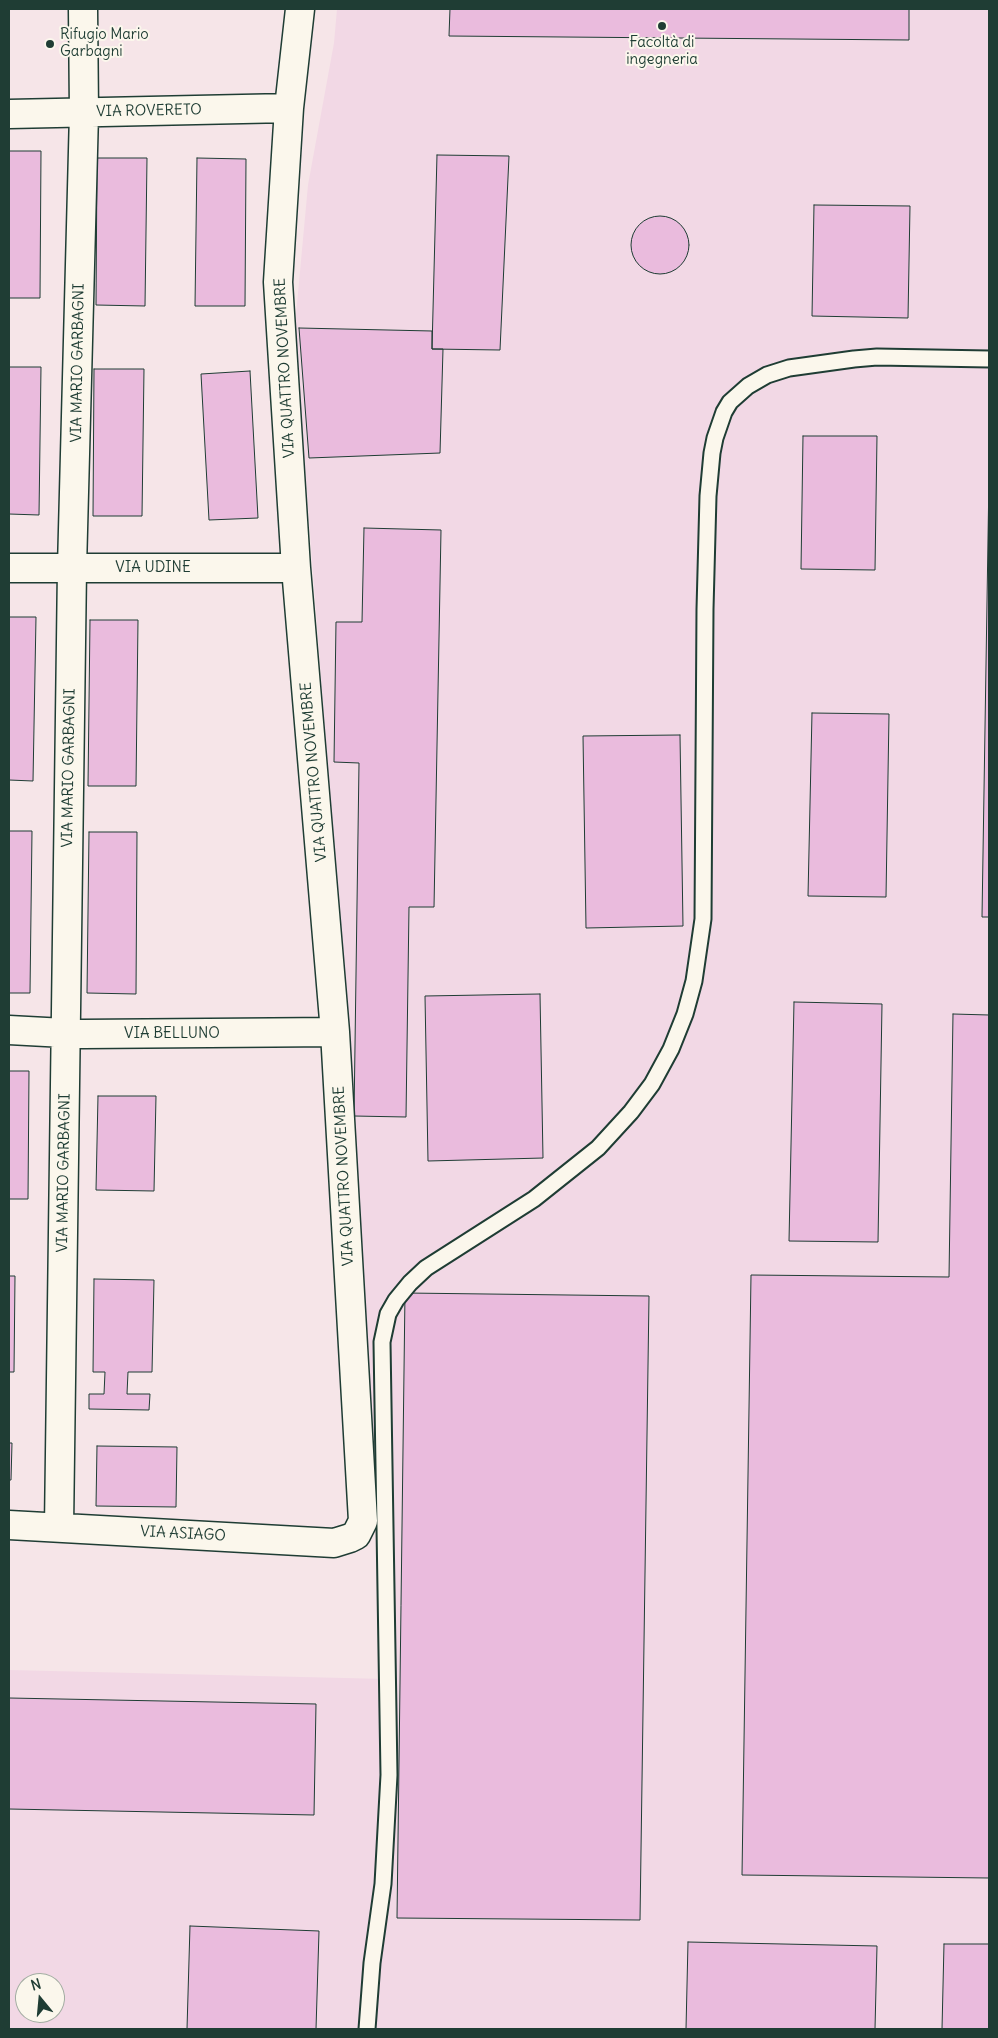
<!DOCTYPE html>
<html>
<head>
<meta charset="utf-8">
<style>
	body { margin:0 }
	#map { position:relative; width:998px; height:2038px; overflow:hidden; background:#f6e5e8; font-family:Delius,sans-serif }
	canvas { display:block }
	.frame { position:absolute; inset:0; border:10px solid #1f3d34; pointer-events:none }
	.north { position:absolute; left:15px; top:1973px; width:50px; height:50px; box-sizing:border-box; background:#fbf7ec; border:1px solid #a3ada2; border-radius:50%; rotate:343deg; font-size:14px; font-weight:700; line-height:20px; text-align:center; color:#1f3d34 }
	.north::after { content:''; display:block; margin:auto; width:18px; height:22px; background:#1f3d34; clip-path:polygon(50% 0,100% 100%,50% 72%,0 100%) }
</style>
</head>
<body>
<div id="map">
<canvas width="998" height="2038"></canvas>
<div class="frame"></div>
<div class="north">N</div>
</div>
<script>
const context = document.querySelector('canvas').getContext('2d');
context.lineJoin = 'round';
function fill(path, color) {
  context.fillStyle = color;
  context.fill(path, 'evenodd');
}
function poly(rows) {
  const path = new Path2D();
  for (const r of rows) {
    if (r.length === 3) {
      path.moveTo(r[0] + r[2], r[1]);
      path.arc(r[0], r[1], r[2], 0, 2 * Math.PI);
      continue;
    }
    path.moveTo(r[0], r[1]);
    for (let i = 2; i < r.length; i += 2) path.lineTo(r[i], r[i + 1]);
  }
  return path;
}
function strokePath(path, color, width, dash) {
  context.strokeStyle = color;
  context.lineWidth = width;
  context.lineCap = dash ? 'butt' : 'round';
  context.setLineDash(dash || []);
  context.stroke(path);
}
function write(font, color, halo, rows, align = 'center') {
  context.font = font + ' Delius,sans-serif';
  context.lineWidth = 4;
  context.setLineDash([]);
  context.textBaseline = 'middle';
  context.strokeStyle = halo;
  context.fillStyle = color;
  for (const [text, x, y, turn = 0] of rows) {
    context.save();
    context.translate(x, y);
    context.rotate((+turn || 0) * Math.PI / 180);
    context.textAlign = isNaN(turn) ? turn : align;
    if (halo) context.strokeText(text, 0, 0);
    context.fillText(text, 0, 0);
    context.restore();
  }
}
const built = poly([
	[337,9,989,9,989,2029,9,2029,9,1670,386,1679,325,730,304,453,293,347,308,185,334,43],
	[25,1983,55,1983,55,2013,25,2013]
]);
const building = poly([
	[450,9,909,9,909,40,449,36,450,9],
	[9,151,41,151,40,298,9,298,9,151],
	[437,155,509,156,500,350,432,349,437,155],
	[97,158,147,158,145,306,96,305,97,158],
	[197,158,246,159,245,306,195,306,197,158],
	[814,205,910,206,908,318,812,316,814,205],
	[660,245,29],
	[299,328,432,331,432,349,443,349,440,453,309,458,299,328],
	[9,367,41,367,39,515,9,514,9,367],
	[94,369,144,369,142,516,93,516,94,369],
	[250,371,258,518,209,520,201,374,250,371],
	[803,436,877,436,875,570,801,569,803,436],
	[989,476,989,917,982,917,989,476],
	[364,528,441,530,434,907,409,907,406,1117,354,1116,359,763,334,762,336,622,362,622,364,528],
	[9,617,36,617,33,781,9,780,9,617],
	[90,620,138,620,136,786,88,786,90,620],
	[812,713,889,714,886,897,808,896,812,713],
	[680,735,683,926,586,928,583,736,680,735],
	[9,831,32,831,30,993,9,993,9,831],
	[89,832,137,832,136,994,87,993,89,832],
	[540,994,543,1158,428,1161,425,996,540,994],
	[794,1002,882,1004,878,1242,789,1241,794,1002],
	[953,1014,989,1015,989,1878,742,1875,751,1275,949,1277,953,1014],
	[9,1071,29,1071,28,1199,9,1199,9,1071],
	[98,1096,156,1096,154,1191,96,1190,98,1096],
	[9,1276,15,1276,14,1372,9,1372,9,1276],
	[94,1279,154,1280,152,1372,128,1372,127,1394,150,1394,149,1410,89,1409,89,1394,104,1394,105,1372,93,1372,94,1279],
	[405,1293,649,1296,640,1920,397,1918,405,1293],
	[9,1443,12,1443,11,1480,9,1480,9,1443],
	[97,1446,177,1447,176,1507,96,1506,97,1446],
	[9,1698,316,1704,314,1815,9,1809,9,1698],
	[190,1926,319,1931,316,2029,187,2029,190,1926],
	[688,1942,877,1946,875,2029,686,2029,688,1942],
	[944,1944,989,1944,989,2029,942,2029,944,1944]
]);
const service = poly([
	[367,2029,372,1963,383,1884,389,1775,382,1342,388,1314,396,1300,410,1283,426,1268,534,1199,598,1148,631,1112,652,1084,671,1049,685,1014,694,981,703,919,705,609,708,496,712,453,715,438,724,412,730,402,748,386,767,375,789,368,854,359,877,357,989,359]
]);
const minor = poly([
	[9,114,289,108],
	[9,568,296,568],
	[9,1030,83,1034,335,1032],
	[9,1525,334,1543,350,1538,356,1535,363,1521,335,1032,296,568,278,282,289,108,300,9],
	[59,1527,72,568,84,113,83,9]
]);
const markers = [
	[662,26,5,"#1f3d34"],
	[50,44,5,"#1f3d34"]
];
const poiNames = [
	["Rifugio Mario",60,35],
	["Garbagni",60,52],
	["Facoltà di",662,43,"center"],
	["ingegneria",662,60,"center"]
];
const streetNames = [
	["VIA ROVERETO",149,111,-1],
	["VIA MARIO GARBAGNI",78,363,-89],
	["VIA QUATTRO NOVEMBRE",285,368,-93],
	["VIA UDINE",153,568],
	["VIA MARIO GARBAGNI",69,768,-89],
	["VIA QUATTRO NOVEMBRE",314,772,-95],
	["VIA BELLUNO",172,1034],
	["VIA MARIO GARBAGNI",64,1173,-89],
	["VIA QUATTRO NOVEMBRE",344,1176,-93],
	["VIA ASIAGO",183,1534,3]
];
fill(built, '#f2d8e5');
fill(building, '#eabbdd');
strokePath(building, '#1f3d34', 1);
strokePath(service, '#1f3d34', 19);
strokePath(minor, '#1f3d34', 31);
strokePath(service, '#fbf7ec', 15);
strokePath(minor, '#fbf7ec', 28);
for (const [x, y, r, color] of markers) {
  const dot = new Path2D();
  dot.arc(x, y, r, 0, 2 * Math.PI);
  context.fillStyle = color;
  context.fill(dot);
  strokePath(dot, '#fbf7ec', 2);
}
write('15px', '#1f3d34', '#fbf7ec', poiNames, 'left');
write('15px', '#1f3d34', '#fbf7ec', streetNames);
</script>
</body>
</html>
